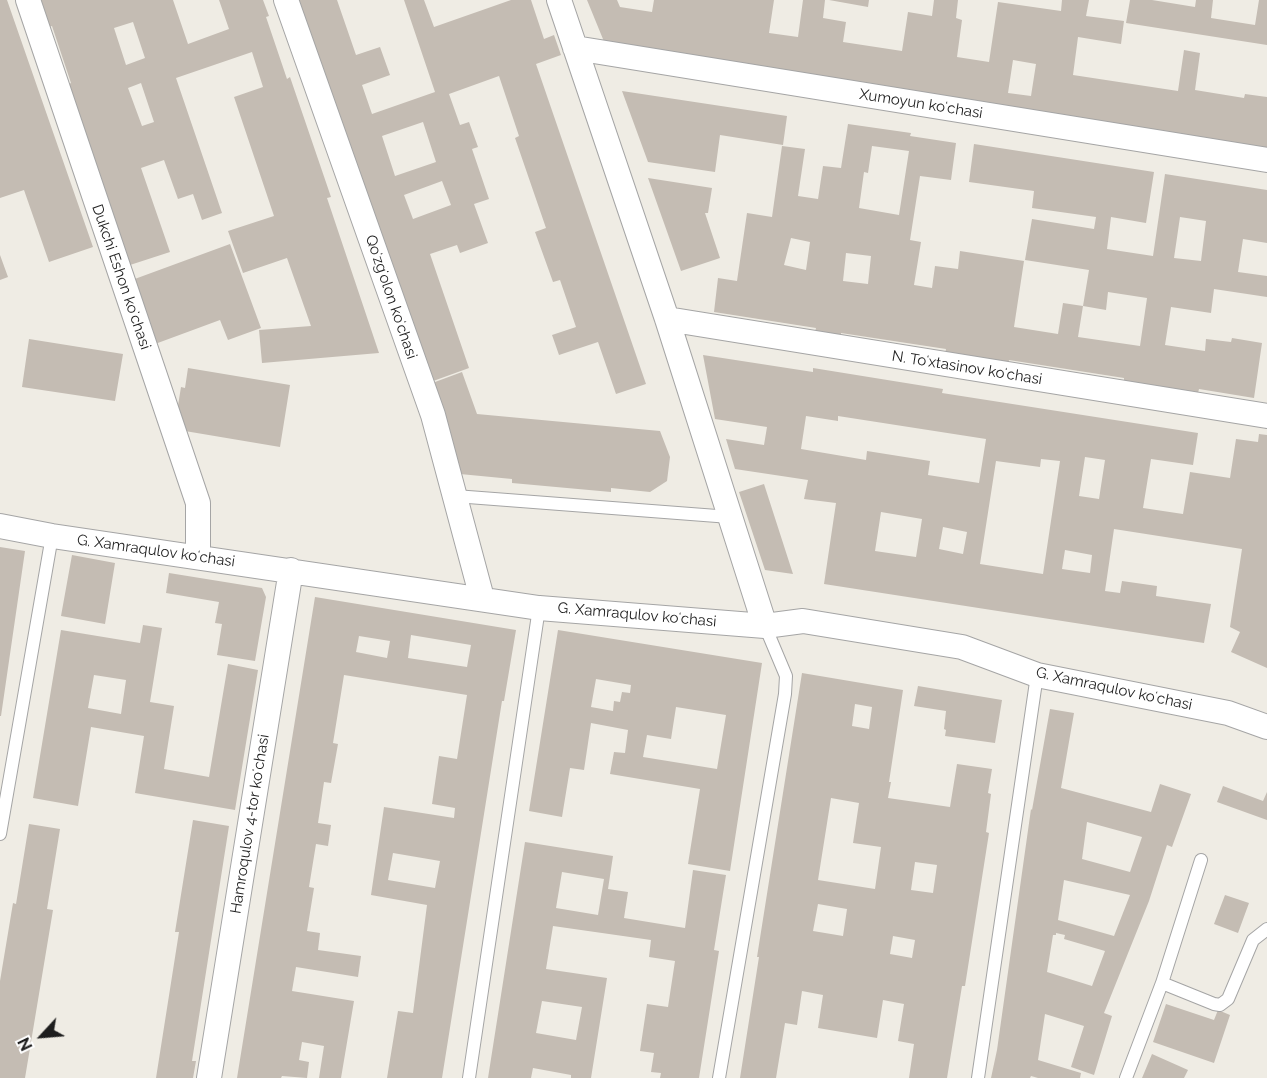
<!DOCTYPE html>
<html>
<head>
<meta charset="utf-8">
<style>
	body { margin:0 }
	#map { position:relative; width:1267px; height:1078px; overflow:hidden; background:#efece4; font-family:Raleway,sans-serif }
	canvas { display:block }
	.north { position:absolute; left:12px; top:1006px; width:60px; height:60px; -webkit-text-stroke:4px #fff; paint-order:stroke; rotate:244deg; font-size:16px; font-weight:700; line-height:24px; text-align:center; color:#1e1e1e }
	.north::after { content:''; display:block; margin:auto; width:21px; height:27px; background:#1e1e1e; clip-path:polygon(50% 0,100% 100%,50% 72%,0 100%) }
</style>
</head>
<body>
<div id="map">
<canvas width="1267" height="1078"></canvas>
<div class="north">N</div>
</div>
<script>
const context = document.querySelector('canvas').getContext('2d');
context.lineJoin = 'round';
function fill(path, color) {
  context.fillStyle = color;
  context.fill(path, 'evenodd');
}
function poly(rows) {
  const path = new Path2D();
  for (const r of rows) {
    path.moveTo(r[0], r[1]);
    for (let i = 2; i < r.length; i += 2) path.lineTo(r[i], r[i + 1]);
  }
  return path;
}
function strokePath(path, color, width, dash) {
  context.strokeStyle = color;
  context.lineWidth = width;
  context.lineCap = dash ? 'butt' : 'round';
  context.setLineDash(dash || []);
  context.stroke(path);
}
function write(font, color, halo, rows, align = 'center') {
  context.font = font + ' Raleway,sans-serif';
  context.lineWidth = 5;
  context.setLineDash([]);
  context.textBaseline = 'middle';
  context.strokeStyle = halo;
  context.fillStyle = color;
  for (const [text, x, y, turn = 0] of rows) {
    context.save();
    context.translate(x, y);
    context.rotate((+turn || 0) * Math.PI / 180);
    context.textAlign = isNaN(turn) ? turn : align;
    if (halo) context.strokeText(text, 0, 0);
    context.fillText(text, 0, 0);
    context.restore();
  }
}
const building = poly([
	[0,0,7,0,93,247,49,262,24,190,0,198],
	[37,0,173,0,188,44,229,29,219,0,263,0,269,16,266,17,287,79,290,77,331,197,327,198,379,353,262,363,259,330,311,326,287,258,243,273,228,231,274,216,234,97,263,87,252,52,176,78,222,213,202,220,193,194,178,199,164,160,141,168,170,252,130,265,114,218,110,220,65,86,71,83,52,26,46,28],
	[133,22,145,58,126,65,114,28],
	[141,83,154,122,142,126,128,88],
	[293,0,337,0,356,55,380,47,390,75,362,85,372,114,435,92,404,0,424,0,434,27,511,0,531,0,544,39,554,35,561,55,536,64,646,384,616,394,598,342,559,355,552,335,576,327,560,280,553,282,535,232,546,228,515,138,519,136,499,76,449,94,460,125,469,122,478,147,472,149,489,199,474,204,488,243,460,253,457,245,430,254,469,368,425,384],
	[423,122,436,162,395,176,382,136],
	[442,181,451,205,413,219,404,195],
	[587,0,617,0,620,7,652,12,654,0,774,0,769,33,798,37,803,0,825,0,823,18,846,22,843,42,902,51,908,12,932,16,934,0,958,0,956,18,962,20,957,57,989,62,998,2,1061,11,1062,0,1089,0,1086,16,1124,21,1121,44,1078,37,1073,75,1178,91,1184,50,1200,53,1195,90,1244,98,1245,94,1267,97,1267,149,605,44],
	[1013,60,1036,64,1031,96,1008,93],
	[829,0,869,0,868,7],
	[1130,0,1152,0,1195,7,1196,0,1213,0,1211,18,1255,25,1259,0,1267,0,1267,45,1126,23],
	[622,91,787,116,783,145,720,135,715,172,648,162],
	[848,124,911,133,910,136,956,143,951,180,920,176,910,240,921,242,914,285,932,288,935,266,958,269,960,251,1024,261,1014,327,1058,334,1063,303,1083,306,1078,337,1140,346,1147,298,1108,292,1106,310,1083,306,1089,270,1025,260,1032,219,1094,229,1096,217,1032,208,1034,191,969,182,974,144,1154,172,1146,223,1111,217,1107,249,1153,256,1165,174,1267,190,1267,243,1243,239,1238,272,1267,276,1267,297,1214,289,1211,313,1171,307,1165,345,1205,351,1206,339,1231,342,1232,338,1262,343,1254,398,1199,389,1198,393,1124,382,1124,378,1009,360,1008,369,944,359,946,349,841,333,841,335,815,332,816,328,714,312,718,278,737,281,747,213,772,217,782,146,805,149,798,196,818,199,823,166,841,168],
	[872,146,909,151,899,215,859,208,864,172,868,173],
	[1180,217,1206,221,1201,261,1174,258],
	[791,238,810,242,806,270,784,265],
	[846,253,871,256,868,284,843,281],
	[648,178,712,188,708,213,705,213,720,258,681,271],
	[230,244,261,328,228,340,220,320,155,344,132,280],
	[0,255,8,277,0,280],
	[29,339,123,354,115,401,22,387],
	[703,355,813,372,813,368,943,389,942,393,1198,433,1193,465,1151,459,1143,508,1183,514,1190,472,1230,478,1236,439,1258,442,1259,434,1267,435,1267,668,1231,652,1240,632,1230,627,1242,549,1114,529,1105,591,1120,593,1122,581,1157,586,1156,596,1211,604,1204,643,824,584,836,503,804,499,808,480,735,469,726,439,764,445,767,427,715,419],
	[806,416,838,421,838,416,986,439,979,483,928,475,930,461,867,451,866,460,801,449],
	[1085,457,1105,460,1099,499,1079,496],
	[1041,459,1060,461,1043,574,980,564,996,461,1040,467],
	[881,512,922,519,916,557,875,551],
	[943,527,967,532,963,554,939,549],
	[1065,550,1092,555,1090,573,1062,569],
	[188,368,290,385,280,447,179,430,175,424,181,387,185,388],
	[462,372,477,414,660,431,670,457,667,481,650,492,611,488,611,492,512,483,512,479,460,474,427,385],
	[764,484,793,574,765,570,739,492],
	[0,547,25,551,1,716,0,716],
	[72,555,115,563,105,624,61,616],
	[169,573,262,588,266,597,255,661,217,655,222,624,215,623,219,602,166,593],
	[315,597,516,630,504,701,502,701,442,1078,387,1078,398,1011,413,1013,427,905,371,895,384,807,454,818,455,808,432,804,439,756,457,759,467,695,344,675,333,743,338,744,331,783,324,782,318,823,331,825,328,846,316,844,309,887,314,888,307,931,320,933,318,950,361,956,358,977,296,967,292,991,354,1001,341,1078,319,1078,324,1046,302,1042,299,1060,309,1062,307,1078,282,1076,281,1078,237,1078],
	[411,635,471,645,467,667,408,658],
	[359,636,390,641,387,658,356,652],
	[393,853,440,861,435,888,388,880],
	[143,625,162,628,150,702,174,706,164,769,209,777,228,664,258,670,235,810,135,793,144,736,91,727,78,806,33,798,61,630,140,643],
	[94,675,126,680,121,714,88,708],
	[558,630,762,663,730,871,688,864,700,789,610,774,614,752,625,753,628,730,591,723,584,770,570,768,562,817,529,811],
	[596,679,631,685,630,693,622,692,620,702,614,701,613,711,591,707],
	[676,707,726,715,717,769,643,757,647,735,671,739],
	[802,673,903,690,889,782,891,782,888,798,950,807,957,764,992,769,988,793,991,794,986,832,989,833,965,986,962,986,947,1078,909,1078,914,1044,898,1041,904,1004,883,1000,877,1038,818,1028,823,995,802,991,797,1025,785,1023,776,1078,740,1078,759,957,757,957],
	[855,704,872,707,869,729,852,726],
	[831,798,859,803,853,843,881,847,875,889,818,880],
	[915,862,937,865,933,893,911,890],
	[818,904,847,909,843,936,813,931],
	[893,936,915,940,912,958,890,954],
	[918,686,1002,700,995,743,945,736,946,730,944,729,946,711,914,706],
	[1050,709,1074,713,1061,788,1151,812,1160,784,1191,794,1172,847,1167,845,1149,901,1104,1013,1112,1016,1094,1075,1071,1067,1084,1026,1045,1014,1038,1060,1081,1073,1080,1078,1038,1078,1031,1076,1030,1078,991,1078,997,1050,1031,809,1032,810],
	[1087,822,1142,837,1130,872,1082,859],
	[1064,880,1130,895,1114,936,1058,920],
	[1056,933,1065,935,1064,939,1105,951,1092,986,1047,972,1053,935,1056,935],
	[1223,786,1263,801,1267,792,1267,820,1217,802],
	[193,820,229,826,192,1061,196,1061,193,1078,156,1078,179,932,175,932],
	[29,824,60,829,47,909,53,910,25,1078,0,1078,0,981,13,903,16,904],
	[525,842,613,856,608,889,628,892,624,918,685,928,693,870,726,875,714,950,719,951,699,1078,660,1078,661,1073,651,1072,654,1053,640,1051,647,1004,668,1007,675,961,649,957,651,940,553,926,546,969,607,978,591,1078,571,1078,571,1075,533,1068,531,1078,488,1078],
	[562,872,604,879,598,915,556,908],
	[542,1001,582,1007,576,1040,536,1033],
	[1225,895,1249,903,1238,933,1214,924],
	[1166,1004,1214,1020,1218,1010,1230,1015,1214,1063,1153,1042],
	[1152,1054,1188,1070,1184,1078,1142,1078]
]);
const service = poly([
	[455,496,730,517],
	[0,834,52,536],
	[1162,983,1201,860],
	[469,1078,539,608],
	[719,1078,785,694,786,676,765,626],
	[978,1078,1037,675],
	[1126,1078,1162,983,1214,1004,1220,1005,1228,999,1253,940,1267,929]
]);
const minor = poly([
	[28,0,198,503,198,556],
	[286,0,433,415,482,598],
	[559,0,667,319,765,626],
	[575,48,1267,160],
	[667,319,1267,416],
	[0,526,52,536,539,608,765,626,803,621,962,647,1037,675,1228,713,1267,727],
	[209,1078,291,570]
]);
const streetNames = [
	["Xumoyun koʻchasi",921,104,9],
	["Dukchi Eshon koʻchasi",121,277,71],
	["Qoʻzgʻolon koʻchasi",391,297,71],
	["N. Toʻxtasinov koʻchasi",967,368,9],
	["G. Xamraqulov koʻchasi",156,551,8],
	["G. Xamraqulov koʻchasi",637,615,5],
	["G. Xamraqulov koʻchasi",1114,689,12],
	["Hamroqulov 4-tor koʻchasi",250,824,-81]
];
fill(building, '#c4bcb3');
strokePath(service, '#a5a5a5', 14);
strokePath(minor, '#a5a5a5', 26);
strokePath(service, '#fff', 12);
strokePath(minor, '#fff', 24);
write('15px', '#1e1e1e', '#fff', streetNames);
</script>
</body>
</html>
